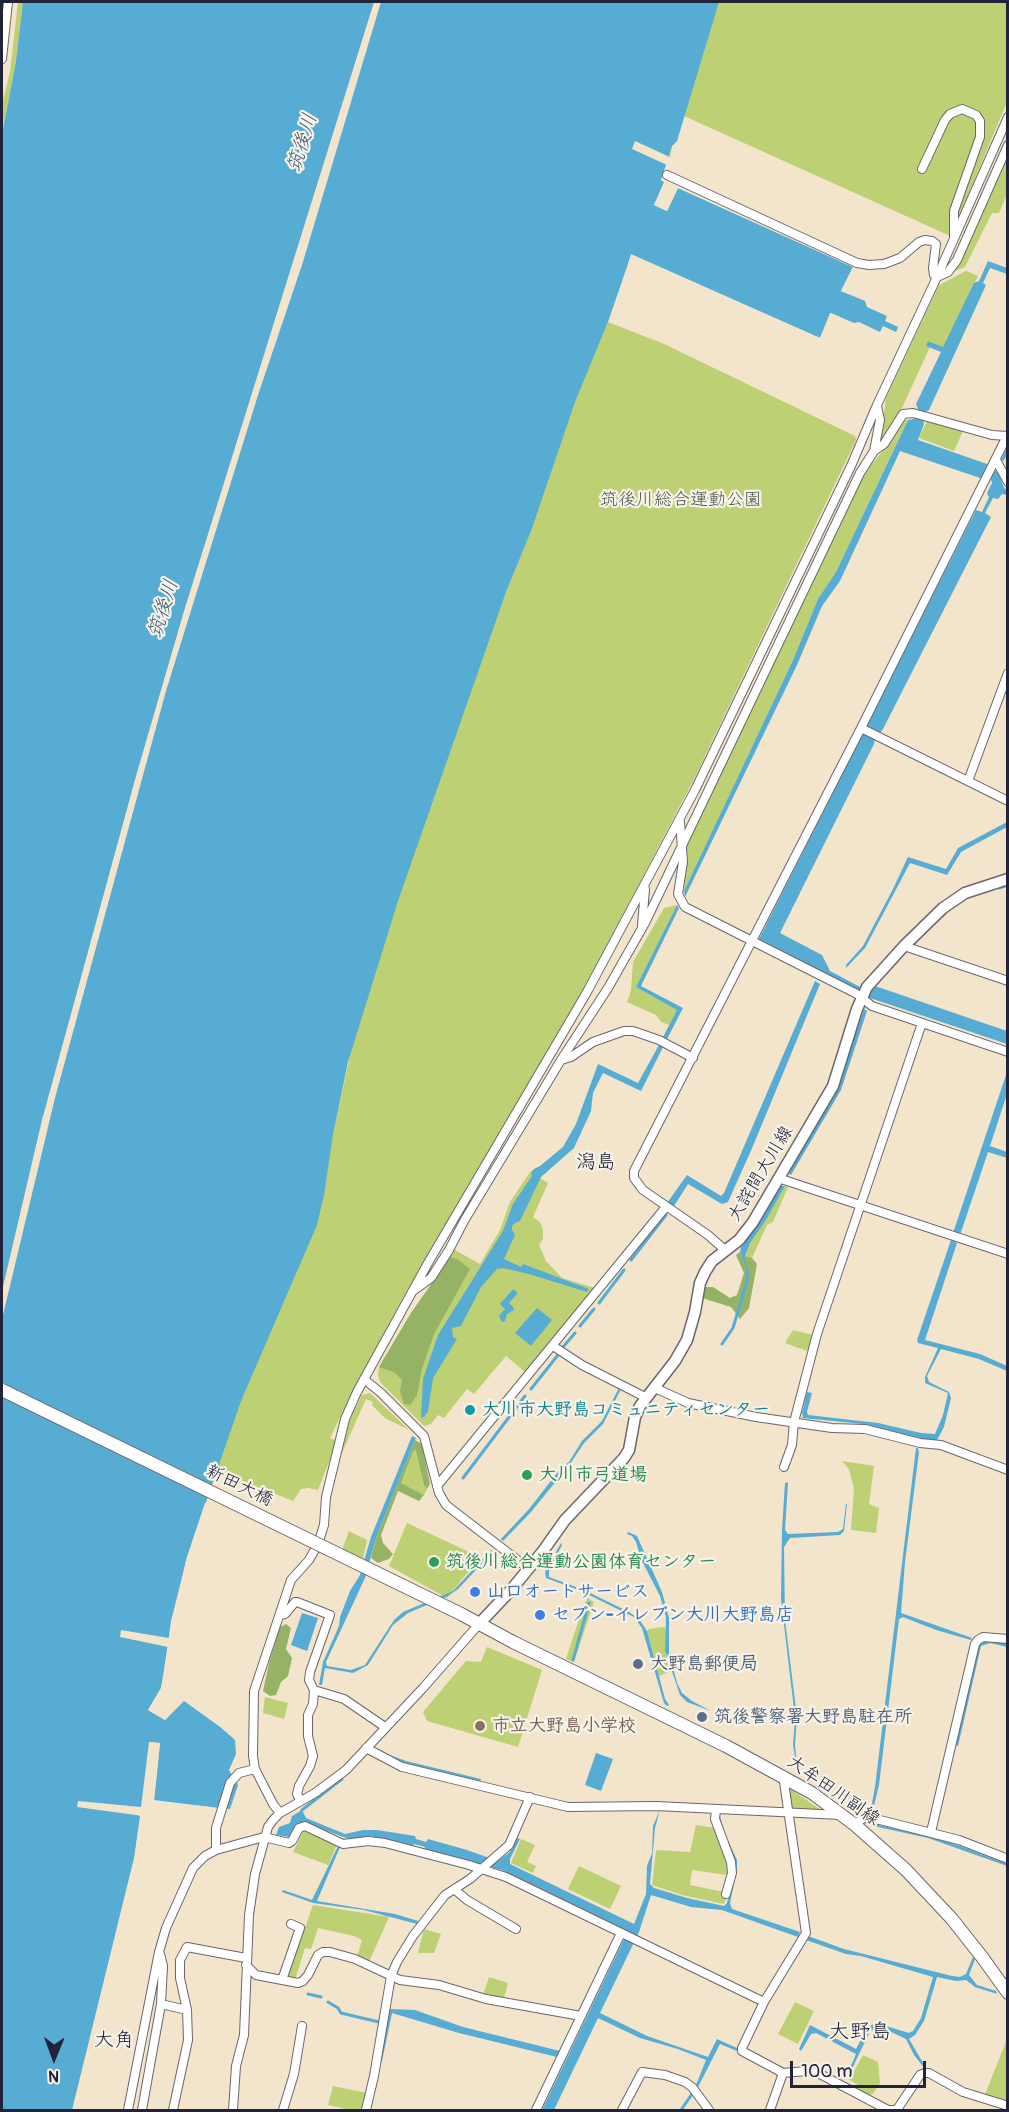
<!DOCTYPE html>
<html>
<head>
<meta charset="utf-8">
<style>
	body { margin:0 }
	#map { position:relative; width:1009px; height:2112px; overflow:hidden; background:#f3e4cc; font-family:Pangolin,sans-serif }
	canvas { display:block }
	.frame { position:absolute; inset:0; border:3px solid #22223b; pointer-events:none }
	.north { position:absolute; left:24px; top:2028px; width:60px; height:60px; -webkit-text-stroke:4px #f7f3e8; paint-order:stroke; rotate:181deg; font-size:16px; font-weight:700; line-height:24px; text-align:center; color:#22223b }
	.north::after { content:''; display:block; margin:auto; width:21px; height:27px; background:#22223b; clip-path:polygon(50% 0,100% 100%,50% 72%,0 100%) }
	.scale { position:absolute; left:790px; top:2061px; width:136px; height:27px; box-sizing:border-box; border:3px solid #22223b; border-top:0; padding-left:8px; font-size:18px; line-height:21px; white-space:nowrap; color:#22223b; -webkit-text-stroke:4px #f7f3e8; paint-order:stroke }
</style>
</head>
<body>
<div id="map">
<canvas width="1009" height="2112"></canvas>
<div class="frame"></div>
<div class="north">N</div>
<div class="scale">100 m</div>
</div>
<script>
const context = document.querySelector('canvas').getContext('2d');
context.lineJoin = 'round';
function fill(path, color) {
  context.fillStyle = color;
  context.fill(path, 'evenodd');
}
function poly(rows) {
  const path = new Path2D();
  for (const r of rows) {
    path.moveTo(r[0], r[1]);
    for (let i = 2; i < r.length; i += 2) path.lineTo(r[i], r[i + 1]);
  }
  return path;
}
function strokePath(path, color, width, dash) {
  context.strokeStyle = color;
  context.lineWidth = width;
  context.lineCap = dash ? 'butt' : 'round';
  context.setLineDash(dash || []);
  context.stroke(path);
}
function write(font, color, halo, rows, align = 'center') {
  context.font = font + ' Pangolin,"Klee One",sans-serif';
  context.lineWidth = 4.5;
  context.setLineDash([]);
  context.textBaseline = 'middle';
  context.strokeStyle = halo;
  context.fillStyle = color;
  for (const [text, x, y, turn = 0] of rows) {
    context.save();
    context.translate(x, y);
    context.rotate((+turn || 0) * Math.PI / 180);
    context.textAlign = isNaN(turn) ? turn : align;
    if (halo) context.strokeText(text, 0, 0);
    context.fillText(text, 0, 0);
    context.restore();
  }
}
const green = poly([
	[18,2,23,2,16,61,2,135,2,104,10,72],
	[719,2,1007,2,1007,102,963,207,948,235,684,116,677,141,672,146,670,157,664,154],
	[1007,158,1007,194,999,213,992,213,965,267,955,271,961,262],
	[966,271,978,276,943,348,929,341,926,346,930,347,901,410,880,442,886,398,939,285],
	[608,322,664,344,855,436,856,440,694,779,585,987,402,1299,347,1403,330,1438,337,1441,318,1490,308,1488,301,1489,293,1501,228,1475,217,1468,187,1557,165,1603,333,1135,369,968,506,592,530,531,521,530],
	[902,420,908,420,836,572,818,599,793,660,684,891,687,844,864,473,888,445],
	[927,421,963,431,954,451,919,438],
	[677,905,636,987,678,1010,669,1025,661,1022,656,1015,627,1002,631,991,633,962,664,908],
	[530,1172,548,1183,533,1217,540,1222,543,1230,543,1239,539,1245,546,1261,562,1278,595,1288,526,1373,506,1356,474,1394,467,1389,444,1418,438,1415,431,1424,424,1426,380,1382,378,1375,379,1367,411,1313,433,1283,453,1249,480,1264,500,1230,510,1202],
	[785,1186,788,1187,773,1222,767,1225,752,1258,745,1256,750,1243,766,1220],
	[793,1330,813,1335,807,1351,785,1343],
	[370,1393,409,1430,385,1418,372,1405,373,1402,366,1399,341,1455,350,1420,362,1395],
	[417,1450,424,1485,427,1489,424,1495,401,1483,413,1452],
	[842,1461,874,1466,869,1504,879,1508,876,1533,851,1530,854,1489,849,1469],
	[407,1523,480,1557,447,1598,389,1566],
	[349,1531,367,1540,363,1559,342,1550],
	[588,1598,594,1602,574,1662,566,1659,584,1604],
	[664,1627,666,1628,665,1651,671,1671,659,1676,647,1631,649,1629],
	[487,1647,542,1670,518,1747,427,1721,423,1712,466,1661,481,1662],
	[265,1697,288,1703,284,1719,263,1713],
	[789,1788,821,1810,819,1812,792,1811,787,1791],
	[696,1825,715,1828,728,1863,727,1875,692,1870,690,1885,728,1893,724,1904,682,1895,652,1885,656,1850,690,1852],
	[303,1831,337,1845,328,1865,293,1852],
	[521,1839,535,1845,527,1862,536,1866,533,1873,511,1863],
	[579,1866,621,1886,610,1909,568,1889],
	[313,1905,389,1917,368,1964,357,1957,362,1940,354,1936,318,1928,311,1949,305,1948,295,1980,287,1979],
	[424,1929,441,1934,434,1953,418,1953],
	[489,1977,508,1983,504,1998,483,1995],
	[795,2002,814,2011,798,2044,778,2034],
	[1007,2039,1007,2103,984,2097],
	[863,2055,878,2062,880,2083,873,2094,867,2095,858,2091,860,2086,849,2080],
	[333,2086,367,2093,364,2110,351,2110,328,2105]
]);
const forest = poly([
	[740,1252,746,1267,745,1256,752,1258,757,1264,749,1308,740,1319,731,1307,702,1298,703,1287,713,1287,730,1298,737,1295,744,1273,736,1255],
	[450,1257,457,1259,470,1269,434,1334,422,1369,417,1395,410,1405,404,1404,400,1391,402,1380,394,1372,379,1367,411,1313],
	[415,1440,422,1444,430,1484,427,1489,424,1485,416,1450,413,1452,401,1483,424,1495,419,1501,398,1491,381,1535,383,1543,393,1554,389,1559,378,1563,371,1558,376,1538],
	[286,1624,291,1628,286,1649,292,1658,288,1676,281,1682,276,1695,270,1696,263,1691,269,1663,280,1627]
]);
const water = poly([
	[23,2,719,2,677,141,672,146,661,180,665,182,654,205,667,211,678,188,853,267,841,291,865,301,867,307,887,316,885,321,898,327,896,332,883,326,880,332,859,322,854,323,831,313,820,338,631,255,608,322,575,402,531,531,506,592,398,901,348,1062,333,1135,324,1195,317,1225,241,1401,187,1557,171,1621,163,1678,161,1688,148,1710,165,1720,184,1700,219,1726,235,1740,236,1754,229,1770,238,1785,230,1809,154,1801,160,1743,150,1742,142,1808,137,1808,136,1814,140,1816,134,1858,72,2110,2,2110,2,135,16,61],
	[988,261,1007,268,1007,274,990,268,983,283,986,285,929,410,925,412,923,420,924,424,918,440,990,465,989,469,998,472,1004,488,1007,490,1007,495,1002,494,998,499,993,498,985,513,991,517,883,729,875,739,874,744,780,933,822,955,830,971,860,987,858,991,759,939,976,510,982,512,989,497,987,493,992,483,991,479,985,475,983,479,900,451,840,581,822,606,797,665,685,897,684,891,793,660,818,599,836,572,908,420,914,419,918,409,916,404,941,352,926,346,928,341,943,347,974,283,979,281],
	[1007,822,1007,827,961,852,947,875,910,863,865,948,846,968,846,965,863,946,893,889,908,857,946,869,958,848],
	[677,905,679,908,641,986,683,1008,667,1039,663,1037,677,1010,636,987],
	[815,981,820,984,753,1146,728,1202,722,1204,688,1184,674,1206,667,1203,687,1175,721,1196,724,1193],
	[875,986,1007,1031,1007,1044,870,998,870,994],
	[864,1009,867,1011,841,1090,791,1175,787,1172,835,1091],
	[659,1045,663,1047,641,1091,603,1073,593,1093,591,1111,574,1148,541,1177,520,1221,515,1223,512,1226,512,1230,515,1235,504,1259,521,1267,523,1264,589,1289,587,1292,529,1274,503,1268,497,1269,481,1287,461,1326,452,1328,453,1337,457,1339,433,1378,428,1411,424,1417,421,1418,423,1379,438,1335,503,1231,513,1204,532,1176,531,1172,534,1169,540,1166,563,1147,576,1124,598,1064,638,1083],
	[1007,1072,1007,1094,990,1146,1007,1152,1007,1158,988,1152,960,1235,953,1233],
	[780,1186,785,1186,766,1220,750,1243,745,1256,747,1271,740,1252,741,1247,756,1227],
	[951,1240,957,1243,925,1340,980,1354,1007,1366,1007,1371,979,1359,941,1349,927,1376,929,1382,949,1392,951,1398,944,1427,937,1440,925,1440,863,1424,803,1418,802,1413,807,1392,812,1393,807,1412,808,1415,878,1423,921,1433,935,1434,943,1415,948,1393,925,1383,925,1377,938,1348,918,1343,917,1340],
	[513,1289,518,1293,509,1303,513,1307,514,1310,507,1314,505,1321,502,1322,499,1316,505,1309,500,1304],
	[537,1308,552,1320,531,1346,515,1333],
	[619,1388,621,1389,603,1424,584,1443,570,1464,531,1512,503,1541,501,1539,529,1509,561,1468,569,1462,582,1441,602,1421],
	[412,1436,416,1438,415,1440,376,1538,365,1578,326,1662,327,1666,351,1670,365,1665,394,1620,403,1612,453,1591,491,1550,493,1552,458,1589,448,1596,408,1613,393,1625,368,1665,353,1673,325,1668,322,1685,319,1685,323,1662,339,1626,340,1617,350,1591,360,1575,371,1537],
	[916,1448,918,1448,919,1452,905,1562,901,1613,972,1638,971,1640,936,1630,903,1617,899,1619,879,1785,872,1814,870,1814,875,1787],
	[788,1482,785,1530,788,1534,838,1532,843,1529,846,1504,847,1504,844,1531,840,1535,790,1538,784,1547,785,1620,797,1717,795,1745,798,1775,793,1745,795,1718,781,1599,782,1530,785,1483],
	[628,1532,637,1536,662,1592,669,1618,669,1653,677,1683,682,1693,692,1701,711,1711,687,1702,680,1695,665,1651,666,1617,660,1596,641,1559,636,1542,632,1536,627,1534],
	[561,1543,562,1545,549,1571,549,1577,584,1590,629,1612,639,1619,647,1631,665,1699,669,1705,667,1706,664,1703,642,1628,634,1617,581,1591,546,1578,545,1572],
	[302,1613,318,1618,307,1651,291,1645],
	[985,1640,1007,1643,1007,1647,990,1643,981,1646,958,1746,955,1745,978,1646],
	[380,1749,387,1754,406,1761,481,1779,480,1782,405,1763,386,1756],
	[596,1753,613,1759,601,1791,585,1785],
	[302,1810,306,1818,345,1834,363,1830,377,1830,415,1836,416,1839,426,1842,428,1839,467,1850,498,1861,510,1852,517,1838,520,1839,510,1859,510,1864,634,1924,646,1894,647,1866,652,1853,653,1826,660,1810,655,1828,650,1884,654,1888,687,1898,724,1906,727,1903,734,1870,721,1829,717,1812,719,1812,724,1832,737,1860,737,1869,730,1903,732,1909,800,1932,798,1937,722,1910,691,1907,651,1895,639,1932,600,2013,647,2036,708,2057,717,2039,737,2048,737,2051,720,2044,698,2087,696,2085,706,2060,678,2049,640,2038,598,2018,554,2110,542,2110,628,1931,502,1870,425,1849,425,1847,422,1846,414,1844,413,1846,370,1836,349,1839,305,1823,297,1824,290,1837,276,1835,279,1827,290,1823,292,1816],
	[869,1823,936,1837,1007,1864,1007,1866,928,1838,869,1825],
	[338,1846,340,1847,317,1901,395,1914,418,1921,417,1924,364,1910,313,1903,282,1892,283,1890,312,1900],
	[808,1936,844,1949,952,1976,960,1977,966,1974,973,1957,975,1959,969,1975,977,1985,996,1991,997,1994,975,1987,966,1980,956,1981,937,1977,924,2021,915,2035,909,2039,926,2068,925,2069,914,2055,906,2039,885,2029,876,2028,870,2031,852,2069,850,2068,856,2054,816,2033,811,2034,801,2051,799,2049,810,2025,856,2049,868,2027,876,2023,909,2033,913,2031,921,2018,933,1977,861,1956,846,1954,806,1940],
	[389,2009,415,2010,463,2027,560,2051,557,2057,459,2033,392,2013,382,2061,379,2060]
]);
const pier = poly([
	[374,2,381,2,302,265,259,392,166,691,55,1098,2,1319,2,1291,42,1120,136,776,184,611],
	[635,141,672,158,665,179,667,183,658,204,665,207,675,186,678,185,854,264,856,268,845,289,849,291,848,294,841,291,853,267,678,188,667,211,654,205,664,182,661,180,667,165,632,149],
	[631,254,820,338,830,313,840,317,839,320,832,317,823,339,819,341,633,259,631,266,628,265],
	[205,1503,207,1504,190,1558,174,1622,166,1679,163,1689,152,1709,165,1717,184,1698,220,1723,219,1726,184,1701,165,1720,148,1710,161,1688,168,1647,120,1637,121,1630,169,1638,187,1557],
	[149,1742,160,1743,154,1800,210,1807,209,1810,152,1802,157,1745,152,1745,145,1808,139,1811,143,1816,77,1807,78,1801,141,1807]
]);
const stream = poly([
	[1003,459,1008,449],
	[999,888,1008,885],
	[631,1260,666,1215],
	[599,1303,624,1270],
	[580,1326,594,1309],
	[722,1344,733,1328,747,1281,747,1271],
	[563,1347,575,1333],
	[531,1389,558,1355],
	[463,1478,525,1396],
	[573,1660,589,1603],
	[302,1810,342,1779],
	[308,1994,321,1997],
	[328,2002,338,2008,341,2013,379,2022],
	[681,2110,692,2094]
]);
const minor = poly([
	[2,59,8,2],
	[922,169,945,120,950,114,962,109,976,115,980,121,980,137,954,211,954,237],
	[667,175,857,263,869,265,884,264,900,258,919,242,925,240,932,241,936,244,933,268,934,275,937,277,948,272,957,260,1008,145],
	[877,406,880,420,874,451,884,444,903,414,913,413,992,435,1008,436],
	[996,460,1008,482],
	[861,728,1008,801],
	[968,781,1008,673],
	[680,822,683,862,678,894,685,907,857,994,872,1006,1008,1052],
	[642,925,645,889],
	[904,946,1008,981],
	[561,1060,571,1057,593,1042,624,1031,633,1031,659,1040,693,1058],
	[778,1178,1008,1254],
	[725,1250,708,1235,643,1190,634,1178,634,1171,861,728,1007,436],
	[413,1291,431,1278,449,1250,464,1221,561,1060,608,988,645,923,860,473,874,451],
	[553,1346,582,1365,645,1397],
	[364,1379,381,1393,424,1436,439,1493,446,1505,529,1569],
	[655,1388,688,1403,756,1417,832,1428,865,1429,920,1443,941,1445,1008,1470],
	[784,1467,792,1445,794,1422,817,1334,922,1023],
	[437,1486,665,1208],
	[280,1615,285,1614,295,1602,297,1602,330,1615,310,1672,309,1680,314,1690,344,1699,385,1727],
	[366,1748,402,1767,568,1807,656,1806,841,1815],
	[300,1800,297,1794,299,1786,310,1766,313,1756,308,1736,308,1715,313,1704,314,1690],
	[716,1810,715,1819,731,1862,732,1873,726,1894],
	[280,1813,273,1804,255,1769,253,1756,254,1691,291,1580,309,1560,318,1544,324,1525,326,1497,345,1419,357,1392,428,1263,587,992,695,790,851,466,877,405,937,277,1008,117],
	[855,1825,863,1818,880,1820,959,1840,1008,1859],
	[931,1832,975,1644,978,1640,983,1637,1008,1639],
	[216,1850,216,1828,230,1783,239,1773,255,1769],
	[454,1889,467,1900,516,1929],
	[246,1965,256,1975,298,1983,303,1981,308,1975,318,1955,323,1952,330,1952,355,1959,400,1980,439,1985,486,1999,581,2016],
	[282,1980,300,1928,291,1924],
	[161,2004,187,2010],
	[783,2073,807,2071,818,2073,888,2110,894,2110],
	[128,2110,159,1952,166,1928,193,1868,205,1856,216,1850,264,1837,289,1843,292,1841,299,1828,305,1826,343,1844,368,1841,385,1843,469,1865,506,1877,764,2002],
	[142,2110,161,2004,163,1966,160,1954],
	[173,2110,188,2040,187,2010,180,1978,180,1960,187,1947,246,1958],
	[233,2110,236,2066,244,2035,249,1915,255,1874,268,1827,273,1820,280,1813,315,1793,346,1770,423,1688,479,1624],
	[283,2110,294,2074,302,2026],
	[366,2110,374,2076,391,1976,397,1962,413,1936,445,1895,470,1879,509,1845,530,1797],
	[536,2110,621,1933],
	[622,2110,642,2072,665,2075,685,2082,692,2087,709,2110],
	[770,2110,783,2073,742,2051,742,2048,764,2002,806,1933,783,1775],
	[895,2110,898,2108,920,2075,925,2073,929,2073,963,2092,1008,2106]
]);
const secondary = poly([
	[479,1624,511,1590,543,1551,565,1520,624,1458,629,1450,635,1417,640,1406,675,1361,687,1340,695,1312,700,1283,705,1272,712,1261,739,1240,753,1222,833,1086,857,1009,867,987,904,946,943,908,965,893,1008,879]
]);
const primary = poly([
	[461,1614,513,1642,726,1746,812,1793,855,1825,906,1870,952,1919,982,1957,1008,1993]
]);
const primaryBridge = poly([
	[2,1390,461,1614]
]);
const markers = [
	[470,1410,6,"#0f9aa8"],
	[527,1475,6,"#2e9e5b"],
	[434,1562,6,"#2e9e5b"],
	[475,1592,6,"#3f7fe0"],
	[540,1615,6,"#3f7fe0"],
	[638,1664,6,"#5c6f8a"],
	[702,1717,6,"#5c6f8a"],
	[480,1726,6,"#8d6e63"]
];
const parkNames = [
	["筑後川総合運動公園",681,500]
];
const streetNames = [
	["大詫間大川線",761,1174,-59],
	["新田大橋",239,1486,26],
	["大牟田川副線",833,1791,35]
];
const cultureNames = [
	["大川市大野島コミュニティセンター",482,1410]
];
const leisureNames = [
	["大川市弓道場",539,1475],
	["筑後川総合運動公園体育センター",446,1562]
];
const shopNames = [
	["山口オートサービス",487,1592],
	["セブン-イレブン大川大野島店",552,1615]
];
const serviceNames = [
	["大野島郵便局",650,1664],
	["筑後警察署大野島駐在所",714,1717]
];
const educationNames = [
	["市立大野島小学校",492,1726]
];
const waterNames = [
	["筑後川",303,143,-73],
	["筑後川",164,609,-73]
];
const neighbourhoodNames = [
	["潟島",596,1163],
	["大角",114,2041]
];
const quarterNames = [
	["大野島",860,2033]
];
fill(green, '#bdd073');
fill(forest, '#96b265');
fill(water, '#56acd2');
fill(pier, '#f3e4cc');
strokePath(stream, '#56acd2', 3);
strokePath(minor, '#6b666e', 10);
strokePath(secondary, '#6b666e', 13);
strokePath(primary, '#6b666e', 14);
strokePath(minor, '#fff', 8);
strokePath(secondary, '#fff', 10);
strokePath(primary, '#fff', 12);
strokePath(primaryBridge, '#6b666e', 14, []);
strokePath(primaryBridge, '#fff', 12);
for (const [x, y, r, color] of markers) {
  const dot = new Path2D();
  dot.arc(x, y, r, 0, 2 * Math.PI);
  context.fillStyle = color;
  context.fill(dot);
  strokePath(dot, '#f7f3e8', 2);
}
write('18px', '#50564c', '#f7f3e8', parkNames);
write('18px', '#22223b', '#f7f3e8', streetNames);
write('bold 18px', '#0d838f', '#f7f3e8', cultureNames, 'left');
write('bold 18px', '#27864d', '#f7f3e8', leisureNames, 'left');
write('bold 18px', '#366cbe', '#f7f3e8', shopNames, 'left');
write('bold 18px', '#4e5e75', '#f7f3e8', serviceNames, 'left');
write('bold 18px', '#785e54', '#f7f3e8', educationNames, 'left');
write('italic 20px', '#375977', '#f7f3e8', waterNames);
write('20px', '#22223b', '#f7f3e8', neighbourhoodNames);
write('21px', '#22223b', '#f7f3e8', quarterNames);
</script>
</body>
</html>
